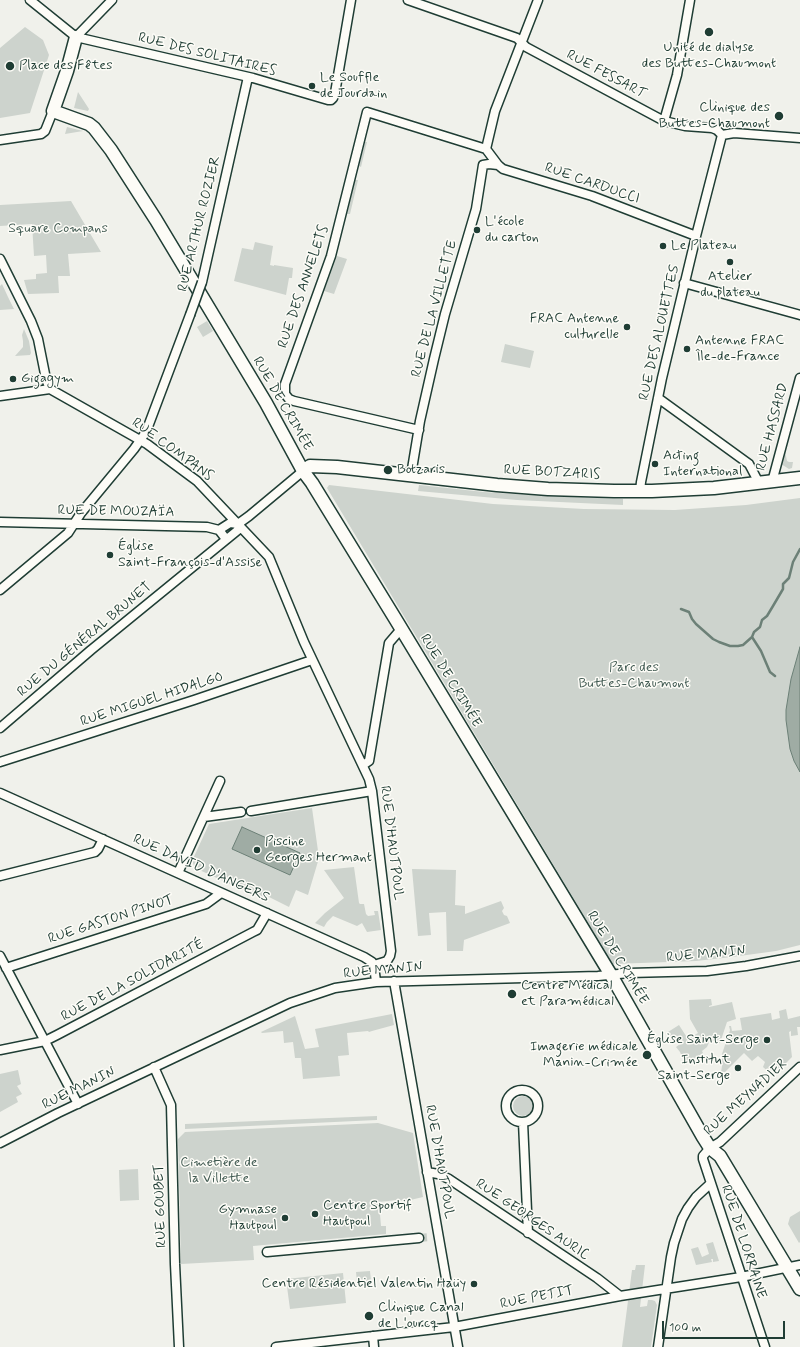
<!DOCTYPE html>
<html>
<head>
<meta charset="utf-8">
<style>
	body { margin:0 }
	#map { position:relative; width:800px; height:1347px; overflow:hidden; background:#f0f1eb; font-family:Mynerve,sans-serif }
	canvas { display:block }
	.scale { position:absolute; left:662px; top:1321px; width:123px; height:18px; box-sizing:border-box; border:2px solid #1f3d34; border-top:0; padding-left:5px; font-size:12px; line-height:14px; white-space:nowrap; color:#1f3d34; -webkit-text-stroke:3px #fdfcf7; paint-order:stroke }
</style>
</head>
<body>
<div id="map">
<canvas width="800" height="1347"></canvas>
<div class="scale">100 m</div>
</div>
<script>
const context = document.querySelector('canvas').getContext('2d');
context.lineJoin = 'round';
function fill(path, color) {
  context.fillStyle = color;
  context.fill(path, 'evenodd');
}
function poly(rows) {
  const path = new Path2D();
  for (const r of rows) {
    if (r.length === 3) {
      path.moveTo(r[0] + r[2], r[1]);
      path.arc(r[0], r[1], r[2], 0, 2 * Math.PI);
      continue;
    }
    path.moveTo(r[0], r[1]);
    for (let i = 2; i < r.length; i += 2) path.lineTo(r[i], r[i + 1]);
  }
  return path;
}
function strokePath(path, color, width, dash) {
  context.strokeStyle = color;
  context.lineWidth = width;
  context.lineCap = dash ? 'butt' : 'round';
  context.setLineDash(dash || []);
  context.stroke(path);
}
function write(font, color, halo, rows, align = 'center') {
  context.font = font + ' Mynerve,sans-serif';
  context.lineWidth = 3;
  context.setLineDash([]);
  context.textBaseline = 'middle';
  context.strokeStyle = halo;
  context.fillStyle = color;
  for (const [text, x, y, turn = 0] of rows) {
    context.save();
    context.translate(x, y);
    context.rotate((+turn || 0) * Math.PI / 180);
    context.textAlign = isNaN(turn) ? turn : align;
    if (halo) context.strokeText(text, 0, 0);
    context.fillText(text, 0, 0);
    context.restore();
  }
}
const green = poly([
	[25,27,43,40,49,55,30,113,0,118,0,48],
	[78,92,89,109,88,111,74,108],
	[67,127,83,131,65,134],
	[365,142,367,142,361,167,359,166],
	[355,180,358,180,350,214,347,214],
	[71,201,101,252,68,254,70,276,58,276,59,293,28,294,24,280,36,279,36,274,47,273,46,255,34,256,32,224,0,226,0,205],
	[255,242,273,246,270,265,274,266,274,265,293,268,292,278,289,278,286,295,234,281,242,248,253,250],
	[337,256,347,259,334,294,324,291],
	[2,284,8,297,14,309,0,310,0,286],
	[207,321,213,331,203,337,197,327],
	[24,329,29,341,31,353,30,355,15,356,23,347,23,341,22,335],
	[505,344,534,351,530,368,501,362],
	[785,451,787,461,789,462,793,462,792,468,789,469,781,464],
	[329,485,493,504,584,509,675,510,746,505,800,498,800,945,776,951,732,957,696,961,613,964,327,488],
	[419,485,484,492,544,496,623,499,623,505,517,500,418,491],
	[312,808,319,858,308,895,296,890,289,907,267,896,265,900,195,868,192,861,209,824],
	[354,867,359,903,360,904,364,904,366,914,368,916,375,915,374,911,378,911,381,930,367,932,362,923,357,926,333,916,327,922,324,927,315,923,325,913,344,898,324,870],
	[412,869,456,870,455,905,465,906,465,914,501,901,504,908,502,911,504,915,507,916,510,923,464,940,463,951,447,951,446,912,429,913,431,935,418,936],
	[711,999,712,1005,709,1006,709,1007,732,1002,736,1019,727,1022,720,1043,710,1040,707,1047,702,1051,703,1053,688,1063,685,1058,683,1059,680,1052,676,1047,680,1044,678,1042,675,1043,668,1032,679,1025,688,1039,698,1033,690,1019,689,1000],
	[786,1009,788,1019,800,1016,800,1027,797,1027,798,1035,791,1036,791,1031,789,1032,792,1057,773,1076,763,1067,765,1062,758,1056,752,1061,744,1053,725,1072,721,1072,722,1066,720,1060,727,1039,725,1038,728,1037,730,1030,729,1026,731,1026,732,1031,742,1030,740,1018,771,1013,772,1020,780,1018,779,1011],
	[392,1014,394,1025,372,1031,369,1032,368,1031,347,1033,349,1055,338,1056,340,1076,303,1079,301,1058,295,1058,293,1042,284,1043,283,1031,262,1033,261,1032,295,1016,305,1049,319,1047,315,1029],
	[18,1070,21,1084,17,1086,22,1094,16,1097,18,1102,0,1112,0,1074],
	[523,1106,10],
	[377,1116,377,1120,185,1129,185,1124],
	[378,1123,413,1133,423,1197,406,1201,397,1200,379,1202,381,1226,386,1226,386,1234,253,1246,254,1260,181,1264,178,1139,185,1132],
	[138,1169,139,1200,120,1201,119,1170],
	[800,1211,800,1242,799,1243,788,1224,790,1217],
	[713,1242,719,1261,713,1262,713,1259,711,1259,712,1262,696,1265,691,1249,698,1247,702,1257,709,1254,706,1244],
	[636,1265,645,1265,640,1307,647,1306,648,1300,652,1300,655,1301,657,1305,651,1347,622,1347,632,1270,635,1270],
	[370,1271,371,1281,357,1282,356,1272],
	[343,1273,346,1303,290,1309,286,1279]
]);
const water = poly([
	[800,647,800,772,794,761,790,749,786,720,786,710,791,679,800,647],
	[242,827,300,853,290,875,232,849,242,827]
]);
const stream = poly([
	[681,609,689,612,692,619,696,624,713,639,719,642,730,646,738,646,743,645,752,637,761,651,770,672,775,676],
	[752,637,754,632,760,627,762,620,767,616,773,606,783,589,783,584,789,578,793,562,800,549]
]);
const streetTunnel = poly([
	[419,1238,430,1237]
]);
const street = poly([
	[30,0,76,37,253,78,328,100,331,100,333,98,335,93,351,0],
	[408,0,517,38,526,47,664,121,685,126,712,128,717,130,722,135],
	[76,37,112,0],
	[664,121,677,75,690,0],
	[722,135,734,133,800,138],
	[0,140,41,134,45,131,53,111],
	[486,149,498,165,503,169,592,196,696,236],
	[486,149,495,111,538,0],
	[0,259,31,321,38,339,46,379,50,389,147,444,197,481,269,557,304,642,369,779,372,791,391,951,390,956,387,961,374,965],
	[202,282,248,77],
	[684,283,800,315],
	[0,396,50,389],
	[658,398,749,464,759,483],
	[419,430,294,401,289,399,285,394,285,384,331,256,367,112,486,149],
	[411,475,420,421,434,359,445,314,476,209,483,165,489,164,498,165],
	[772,482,800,378],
	[640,491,641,482,662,378,696,236,722,135],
	[0,522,207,527,219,530,226,539],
	[219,530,230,523,238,524,249,516,303,471],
	[0,590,68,533,81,513,134,449,146,432,190,315],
	[0,728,91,650,238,530,238,524],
	[0,762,194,700,312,660],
	[363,765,369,761,389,643,401,629],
	[0,793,364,957,372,962,374,965,376,982],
	[251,811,372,791],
	[204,817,241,812],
	[178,873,220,781],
	[0,876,95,852,98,849,103,839],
	[0,956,78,1104],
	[6,968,206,904,221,893],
	[394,981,458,1347],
	[0,1050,45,1041,57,1035,253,932,257,930,267,913],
	[154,1067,171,1105,175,1264,179,1347],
	[522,1106,16],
	[523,1122,528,1233],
	[0,1143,58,1113,290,1003,335,988,376,982,598,976,629,973,707,971,746,966,800,956],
	[427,1172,438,1174,449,1179,597,1278,620,1296],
	[267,1252,419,1238],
	[373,1336,374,1347],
	[276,1347,454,1327,620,1296,741,1277,800,1265],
	[658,1347,671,1257,674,1243,682,1219,688,1208,696,1197,710,1184],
	[765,1347,703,1159,703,1156,710,1148,720,1142,800,1067]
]);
const secondary = poly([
	[76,37,67,71,53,111,89,124,94,128,111,150,156,220,266,403,303,471,312,483,396,620,611,975,703,1137,710,1148,720,1156,800,1289],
	[303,471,310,466,337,467,497,485,548,489,614,491,652,491,714,488,800,478]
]);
const streetBridge = poly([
	[190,315,202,282]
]);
const markers = [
	[709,32,5,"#1f3d34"],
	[10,66,5,"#1f3d34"],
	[312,86,4,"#1f3d34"],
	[779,116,5,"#1f3d34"],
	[477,230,4,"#1f3d34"],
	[663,246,4,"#1f3d34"],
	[730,262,4,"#1f3d34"],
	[627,327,4,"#1f3d34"],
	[687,349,4,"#1f3d34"],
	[13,379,4,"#1f3d34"],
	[655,464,4,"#1f3d34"],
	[388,470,5,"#1f3d34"],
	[110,555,4,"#1f3d34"],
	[257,850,4,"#1f3d34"],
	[512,994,5,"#1f3d34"],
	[767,1040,4,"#1f3d34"],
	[647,1055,5,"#1f3d34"],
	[738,1068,4,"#1f3d34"],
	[315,1214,4,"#1f3d34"],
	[285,1218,4,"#1f3d34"],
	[474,1284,4,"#1f3d34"],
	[369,1316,5,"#1f3d34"]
];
const poiNames = [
	["Unité de dialyse",709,48,"center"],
	["des Buttes-Chaumont",709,64,"center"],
	["Place des Fêtes",19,66],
	["Le Souffle",320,78],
	["de Jourdain",320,94],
	["Clinique des",770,108,"right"],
	["Buttes-Chaumont",770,124,"right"],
	["L'école",485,222],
	["du carton",485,238],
	["Le Plateau",671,246],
	["Atelier",730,277,"center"],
	["du plateau",730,293,"center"],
	["FRAC Antenne",619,319,"right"],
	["culturelle",619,335,"right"],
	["Antenne FRAC",695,341],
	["Île-de-France",695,357],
	["Gigagym",21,379],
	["Acting",663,456],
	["International",663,472],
	["Botzaris",397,470],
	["Église",118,547],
	["Saint-François-d'Assise",118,563],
	["Piscine",265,842],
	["Georges Hermant",265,858],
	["Centre Médical",521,986],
	["et Paramédical",521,1002],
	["Église Saint-Serge",759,1040,"right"],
	["Imagerie médicale",638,1047,"right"],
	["Manin-Crimée",638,1063,"right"],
	["Institut",730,1060,"right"],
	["Saint-Serge",730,1076,"right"],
	["Centre Sportif",323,1206],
	["Hautpoul",323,1222],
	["Gymnase",277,1210,"right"],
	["Hautpoul",277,1226,"right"],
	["Centre Résidentiel Valentin Haüy",466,1284,"right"],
	["Clinique Canal",378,1308],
	["de L'ourcq",378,1324]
];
const streetNames = [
	["RUE DES SOLITAIRES",207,55,14],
	["RUE FESSART",606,75,28],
	["RUE CARDUCCI",592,184,19],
	["RUE ARTHUR ROZIER",200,224,-76],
	["RUE DES ANNELETS",304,287,-71],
	["RUE DE LA VILLETTE",435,309,-75],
	["RUE DES ALOUETTES",660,333,-77],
	["RUE DE CRIMÉE",282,404,60],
	["RUE HASSARD",773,427,-75],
	["RUE COMPANS",172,450,36],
	["RUE BOTZARIS",552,473,3],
	["RUE DE MOUZAÏA",116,512,1],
	["RUE DU GÉNÉRAL BRUNET",85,640,-40],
	["RUE DE CRIMÉE",450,681,59],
	["RUE MIGUEL HIDALGO",152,700,-18],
	["RUE D'HAUTPOUL",391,843,83],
	["RUE DAVID D'ANGERS",201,869,24],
	["RUE GASTON PINOT",111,920,-18],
	["RUE MANIN",706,955,-5],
	["RUE DE CRIMÉE",617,958,59],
	["RUE MANIN",383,971,-5],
	["RUE DE LA SOLIDARITÉ",133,981,-28],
	["RUE MANIN",79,1089,-26],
	["RUE MEYNADIER",746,1098,-42],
	["RUE D'HAUTPOUL",439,1162,80],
	["RUE GOUBET",161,1206,-92],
	["RUE GEORGES AURIC",532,1220,34],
	["RUE DE LORRAINE",743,1242,72],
	["RUE PETIT",537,1298,-11]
];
const parkNames = [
	["Square Compans",58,229],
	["Parc des",634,668],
	["Buttes-Chaumont",634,684],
	["Cimetière de",219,1163],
	["la Villette",219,1179]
];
fill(green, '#cdd3cd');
fill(water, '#9faca4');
strokePath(water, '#6c8077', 1);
strokePath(stream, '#6c8077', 2.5);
strokePath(streetTunnel, '#c6cdc6', 8, [8, 4]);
strokePath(street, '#1f3d34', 11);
strokePath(secondary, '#1f3d34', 15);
strokePath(street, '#fdfcf7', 8);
strokePath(secondary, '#fdfcf7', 12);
strokePath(streetBridge, '#1f3d34', 11, []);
strokePath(streetBridge, '#fdfcf7', 8);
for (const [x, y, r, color] of markers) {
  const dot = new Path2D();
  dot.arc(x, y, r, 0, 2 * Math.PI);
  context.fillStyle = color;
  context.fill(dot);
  strokePath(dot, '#fdfcf7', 1.5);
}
write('14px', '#1f3d34', '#fdfcf7', poiNames, 'left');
write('14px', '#1f3d34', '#fdfcf7', streetNames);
write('14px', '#425b53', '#fdfcf7', parkNames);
</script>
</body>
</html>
